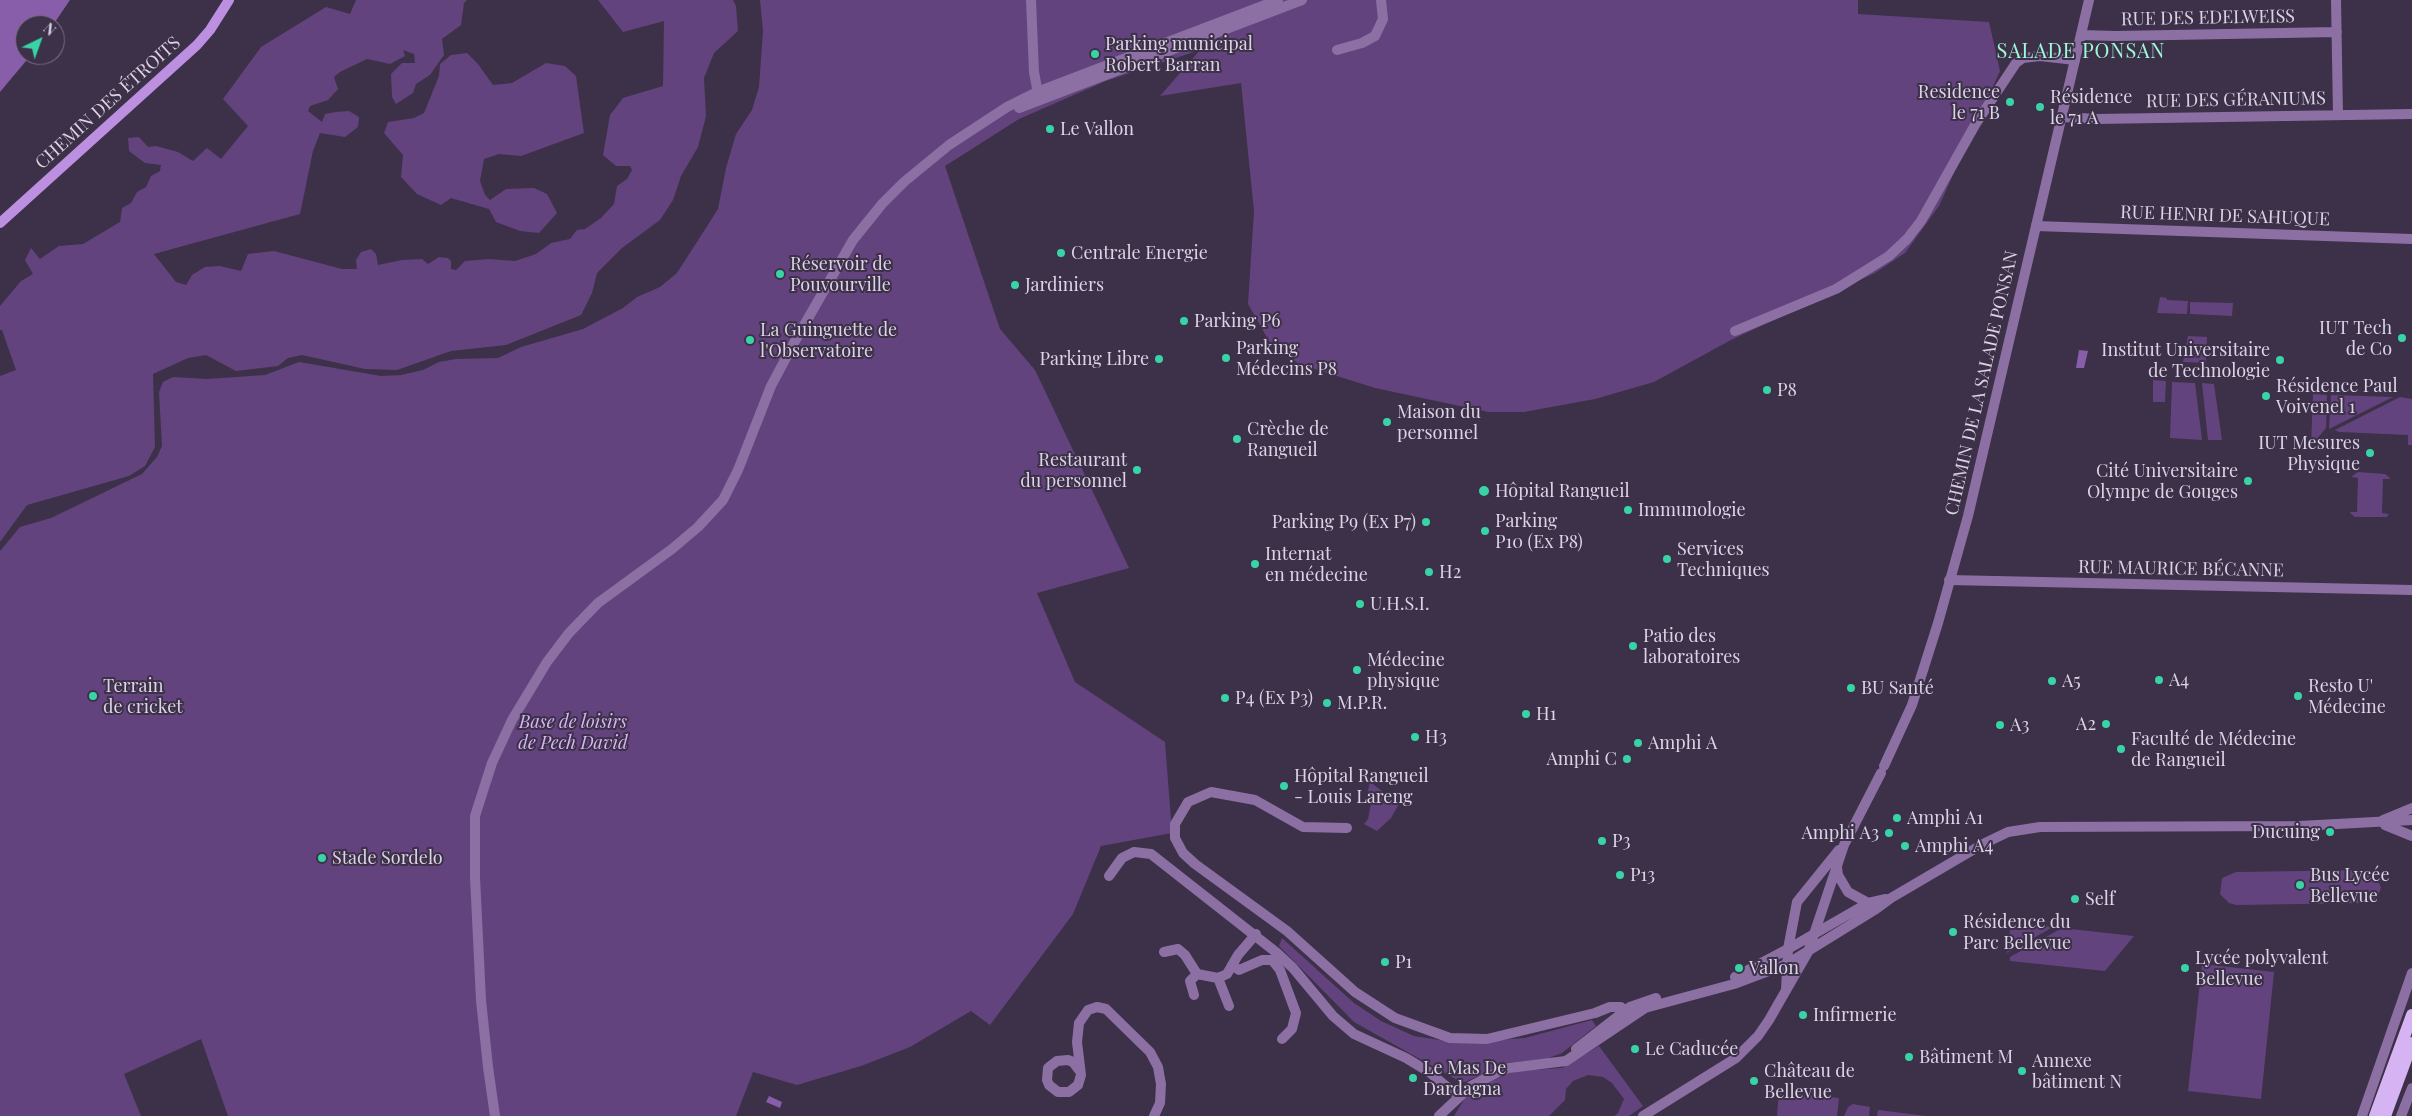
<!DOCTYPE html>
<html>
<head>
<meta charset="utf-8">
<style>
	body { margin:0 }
	#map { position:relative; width:2412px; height:1116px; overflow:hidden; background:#3d3049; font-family:"Playfair Display",serif }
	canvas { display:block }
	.north { position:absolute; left:15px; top:15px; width:50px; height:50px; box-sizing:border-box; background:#3d3049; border:1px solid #7d7287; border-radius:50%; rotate:42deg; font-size:14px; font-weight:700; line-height:20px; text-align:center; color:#dcd4e4 }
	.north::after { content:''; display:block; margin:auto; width:18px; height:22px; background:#38d4a6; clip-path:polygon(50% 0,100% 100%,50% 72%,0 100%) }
</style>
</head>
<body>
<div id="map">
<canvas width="2412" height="1116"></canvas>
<div class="north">N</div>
</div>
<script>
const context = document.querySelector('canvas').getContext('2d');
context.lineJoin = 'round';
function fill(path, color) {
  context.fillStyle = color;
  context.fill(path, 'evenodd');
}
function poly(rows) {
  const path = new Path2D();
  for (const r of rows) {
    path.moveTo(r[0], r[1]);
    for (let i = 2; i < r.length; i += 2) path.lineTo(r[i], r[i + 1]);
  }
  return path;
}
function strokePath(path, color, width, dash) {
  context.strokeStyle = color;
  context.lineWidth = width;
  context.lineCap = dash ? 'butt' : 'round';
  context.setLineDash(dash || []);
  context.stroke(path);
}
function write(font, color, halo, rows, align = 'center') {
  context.font = font + ' "Playfair Display",serif';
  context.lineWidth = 4;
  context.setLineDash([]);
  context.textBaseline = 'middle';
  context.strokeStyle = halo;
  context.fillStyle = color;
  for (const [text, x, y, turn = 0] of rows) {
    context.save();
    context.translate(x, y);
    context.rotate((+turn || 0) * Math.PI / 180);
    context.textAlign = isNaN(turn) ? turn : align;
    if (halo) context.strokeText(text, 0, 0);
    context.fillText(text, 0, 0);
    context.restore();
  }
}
const green = poly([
	[356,0,467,0,464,3,461,25,442,39,444,55,430,75,416,84,413,93,396,104,392,97,391,74,402,63,415,63,414,54,403,50,405,56,390,64,367,59,340,72,334,77,338,89,328,100,310,106,308,111,322,122,325,114,336,112,349,111,359,117,358,127,345,137,320,133,313,151,300,214,154,254,176,282,186,285,192,275,205,267,220,266,241,271,248,254,274,251,342,269,357,269,356,260,361,252,371,249,376,254,378,265,402,260,422,259,428,264,439,257,448,258,451,261,451,269,456,270,465,261,489,259,515,261,536,254,551,243,570,239,577,230,585,229,601,218,614,204,617,186,627,179,632,170,630,166,616,166,603,155,610,115,623,98,663,86,664,21,623,32,598,0,733,0,736,6,738,31,714,53,704,78,706,116,698,147,681,176,673,200,660,220,622,248,597,273,592,293,581,315,506,345,451,351,397,370,365,369,302,355,288,358,278,366,236,371,206,355,188,358,153,374,155,447,145,466,129,476,27,505,0,542,0,376,16,370,2,330,0,330,0,306,21,281,33,274,25,260,31,248,40,259,59,246,83,244,120,222,122,208,131,203,137,192,146,187,151,176,160,171,161,165,145,163,129,151,128,138,139,137,148,147,156,146,178,152,193,161,207,148,221,159,248,126,223,99,261,47,326,7,350,14],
	[760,0,1858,0,1858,14,1989,22,2000,71,1939,206,1905,253,1875,273,1731,340,1654,382,1595,399,1524,412,1488,412,1375,388,1299,364,1269,341,1248,304,1254,211,1241,83,1160,96,1200,50,1106,81,1019,119,945,166,1000,329,1035,370,1129,568,1037,593,1075,682,1165,742,1172,833,1101,846,1073,914,990,1025,971,1011,910,1047,861,1066,797,1085,753,1072,736,1116,228,1116,201,1039,124,1074,141,1116,0,1116,0,551,20,527,51,518,142,474,157,457,162,446,159,392,163,382,173,377,207,379,265,375,299,362,381,376,401,375,423,370,439,362,456,359,498,358,521,347,583,329,623,308,637,297,660,287,677,273,718,209,726,168,736,134,752,110,759,87,763,31],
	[467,53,478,64,493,85,512,83,546,63,565,66,576,76,584,133,521,156,499,154,484,159,480,181,485,195,490,200,506,189,534,188,547,194,557,213,539,233,520,231,496,222,489,209,451,198,441,205,417,194,401,177,403,155,384,133,388,122,414,118,424,113,439,76,440,64,451,55],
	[2160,297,2167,298,2167,300,2188,301,2187,314,2157,313],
	[2190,302,2233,303,2232,316,2190,314],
	[2188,336,2207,337,2206,363,2183,362],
	[2153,380,2166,381,2165,402,2153,402],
	[2172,382,2195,383,2202,440,2170,438],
	[2202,383,2214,384,2222,440,2208,440],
	[2313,394,2327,395,2326,428,2311,446],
	[2331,395,2393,397,2329,429],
	[2400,397,2412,399,2412,445,2408,445,2408,435,2339,432,2335,430],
	[2358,472,2385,474,2389,477,2390,479,2383,479,2382,513,2389,514,2387,517,2355,517,2351,514,2350,512,2357,512,2358,478,2351,477],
	[1370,782,1399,804,1391,818,1377,831,1364,824,1368,819,1371,803,1368,790],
	[2365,870,2377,878,2381,888,2377,898,2368,903,2236,905,2229,903,2220,894,2222,878,2236,872],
	[2011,922,2053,927,2007,953],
	[2062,928,2134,936,2105,971,2010,961,2010,957],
	[1282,938,1354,1003,1381,1021,1414,1036,1459,1043,1525,1038,1592,1020,1596,1026,1562,1053,1546,1059,1507,1063,1465,1082,1459,1081,1354,1022,1279,946],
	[2202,964,2274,972,2261,1099,2188,1091],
	[1599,1046,1643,1106,1629,1116,1614,1116,1618,1113,1624,1099,1612,1083,1603,1077,1588,1075,1573,1081,1566,1089,1565,1100,1549,1116,1454,1116,1465,1098,1481,1085,1516,1071,1562,1068],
	[1779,1092,1839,1098,1837,1116,1777,1116],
	[1853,1104,1870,1107,1869,1116,1844,1116,1848,1107],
	[1878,1110,1926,1116,1877,1116]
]);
const water = poly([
	[0,0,70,0,53,25,25,25,25,55,31,55,0,92],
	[2079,350,2088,351,2084,368,2076,368],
	[769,1096,782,1102,780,1108,766,1102]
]);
const minor = poly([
	[1031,0,1034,72,1039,99],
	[2336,0,2338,115],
	[2081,35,2116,36,2337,32],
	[1337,50,1362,43,1375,36,1383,19,1381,0],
	[1019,108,1302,0],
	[2062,117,2097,119,2412,114],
	[2036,226,2412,239],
	[1735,331,1836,289,1889,256,1907,239,1921,221,1975,125,2016,63,2023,58,2040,56,2075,60],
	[1949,580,2412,590],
	[1347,828,1303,827,1255,800,1211,792,1188,802,1175,824,1175,838,1183,853,1195,864,1287,931,1355,992,1395,1018,1450,1038,1487,1039,1595,1013,1610,1007,1621,1007,1626,1016,1626,1020],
	[1109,876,1122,858,1134,852,1151,854,1277,953,1293,968,1333,1016,1354,1034,1406,1058,1429,1072,1458,1096],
	[1164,952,1178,949,1185,955,1197,974,1218,978,1227,974,1238,955,1256,934],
	[1232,965,1239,970,1262,960,1272,960,1280,970,1296,1013,1292,1029,1282,1039],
	[1735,977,1788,949],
	[1218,978,1229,1006],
	[1194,995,1190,981,1197,974],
	[1576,1049,1630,1007,1656,998],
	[1079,1070,1073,1062,1068,1060,1057,1061,1048,1068,1047,1080,1049,1085,1058,1092,1069,1092,1078,1085,1081,1075,1077,1042,1079,1023,1088,1010,1097,1007,1106,1009,1150,1052,1158,1067,1161,1084,1160,1103,1154,1116],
	[495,1116,488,1067,481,1000,475,877,475,816,492,763,512,720,547,662,569,633,598,603,672,549,698,527,723,500,738,470,771,386,795,341,853,240,882,204,904,182,949,145,1007,107,1037,92,1278,0],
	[1439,1116,1471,1086,1498,1072,1509,1068,1566,1061,1645,1008,1734,984,1787,964],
	[2362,1116,2412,973],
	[2401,1116,2412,1088]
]);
const tertiary = poly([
	[1884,766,1912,705,1938,623,1968,516,2089,0],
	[2383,820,2412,808],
	[2385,825,2412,836],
	[1837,867,1838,875,1848,892,1868,903],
	[1788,949,1868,903,1886,899],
	[1787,964,1876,909,1891,898,1983,844,2008,832,2040,827,2299,826,2412,820],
	[1786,990,1788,949,1797,902,1839,850],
	[1643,1116,1736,1058,1758,1036,1769,1020,1808,952,1844,845,1881,773]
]);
const secondary = poly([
	[0,223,197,45,210,30,229,0]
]);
const primary = poly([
	[2375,1116,2412,1015],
	[2385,1116,2412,1043]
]);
const markers = [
	[1095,54,5,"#38d4a6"],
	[2010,102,5,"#38d4a6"],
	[2040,107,5,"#38d4a6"],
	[1050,129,5,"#38d4a6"],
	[1061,253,5,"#38d4a6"],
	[780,274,5,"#38d4a6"],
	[1015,285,5,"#38d4a6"],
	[1184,321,5,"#38d4a6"],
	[2402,338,5,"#38d4a6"],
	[750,340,5,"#38d4a6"],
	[1226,358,5,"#38d4a6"],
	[1159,359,5,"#38d4a6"],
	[2280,360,5,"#38d4a6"],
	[1767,390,5,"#38d4a6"],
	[2266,396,5,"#38d4a6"],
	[1387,422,5,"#38d4a6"],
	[1237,439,5,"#38d4a6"],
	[2370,453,5,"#38d4a6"],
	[1137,470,5,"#38d4a6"],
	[2248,481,5,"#38d4a6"],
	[1484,491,6,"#38d4a6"],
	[1628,510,5,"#38d4a6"],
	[1426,522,5,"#38d4a6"],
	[1485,531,5,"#38d4a6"],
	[1667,559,5,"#38d4a6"],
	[1255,564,5,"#38d4a6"],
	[1429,572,5,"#38d4a6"],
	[1360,604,5,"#38d4a6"],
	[1633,646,5,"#38d4a6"],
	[1357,670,5,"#38d4a6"],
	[2159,680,5,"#38d4a6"],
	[2052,681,5,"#38d4a6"],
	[1851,688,5,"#38d4a6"],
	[93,696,5,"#38d4a6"],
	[2298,696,5,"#38d4a6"],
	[1225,698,5,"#38d4a6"],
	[1327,703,5,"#38d4a6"],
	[1526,714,5,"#38d4a6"],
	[2106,724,5,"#38d4a6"],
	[2000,725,5,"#38d4a6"],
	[1415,737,5,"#38d4a6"],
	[1638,743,5,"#38d4a6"],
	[2121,749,5,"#38d4a6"],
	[1627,759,5,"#38d4a6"],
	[1284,786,5,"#38d4a6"],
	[1897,818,5,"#38d4a6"],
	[2330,832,5,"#38d4a6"],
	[1889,833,5,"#38d4a6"],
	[1602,841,5,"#38d4a6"],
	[1905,846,5,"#38d4a6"],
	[322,858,5,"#38d4a6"],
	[1620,875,5,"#38d4a6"],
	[2300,885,5,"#38d4a6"],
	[2075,899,5,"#38d4a6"],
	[1953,932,5,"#38d4a6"],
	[1385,962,5,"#38d4a6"],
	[1739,968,5,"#38d4a6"],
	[2185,968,5,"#38d4a6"],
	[1803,1015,5,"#38d4a6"],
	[1635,1049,5,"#38d4a6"],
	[1909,1057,5,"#38d4a6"],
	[2022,1071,5,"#38d4a6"],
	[1413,1078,5,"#38d4a6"],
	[1754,1081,5,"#38d4a6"]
];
const streetNames = [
	["RUE DES EDELWEISS",2208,18,-1],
	["RUE DES GÉRANIUMS",2236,100,-1],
	["CHEMIN DES ÉTROITS",108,103,-42],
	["RUE HENRI DE SAHUQUE",2225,216,2],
	["CHEMIN DE LA SALADE PONSAN",1982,383,-77],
	["RUE MAURICE BÉCANNE",2181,569,1]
];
const poiNames = [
	["Parking municipal",1105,44],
	["Robert Barran",1105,65],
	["Residence",2000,92,"right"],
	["le 71 B",2000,113,"right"],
	["Résidence",2050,97],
	["le 71 A",2050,118],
	["Le Vallon",1060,129],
	["Centrale Energie",1071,253],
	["Réservoir de",790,264],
	["Pouvourville",790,285],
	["Jardiniers",1025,285],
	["Parking P6",1194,321],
	["IUT Tech",2392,328,"right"],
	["de Co",2392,349,"right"],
	["La Guinguette de",760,330],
	["l'Observatoire",760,351],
	["Parking",1236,348],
	["Médecins P8",1236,369],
	["Institut Universitaire",2270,350,"right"],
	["de Technologie",2270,371,"right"],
	["Parking Libre",1149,359,"right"],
	["Résidence Paul",2276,386],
	["Voivenel 1",2276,407],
	["P8",1777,390],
	["Maison du",1397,412],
	["personnel",1397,433],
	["Crèche de",1247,429],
	["Rangueil",1247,450],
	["IUT Mesures",2360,443,"right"],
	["Physique",2360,464,"right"],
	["Restaurant",1127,460,"right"],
	["du personnel",1127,481,"right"],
	["Cité Universitaire",2238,471,"right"],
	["Olympe de Gouges",2238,492,"right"],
	["Hôpital Rangueil",1495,491],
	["Immunologie",1638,510],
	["Parking",1495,521],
	["P10 (Ex P8)",1495,542],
	["Parking P9 (Ex P7)",1416,522,"right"],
	["Services",1677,549],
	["Techniques",1677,570],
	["Internat",1265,554],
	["en médecine",1265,575],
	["H2",1439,572],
	["U.H.S.I.",1370,604],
	["Patio des",1643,636],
	["laboratoires",1643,657],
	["Médecine",1367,660],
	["physique",1367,681],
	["A4",2169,680],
	["A5",2062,681],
	["Terrain",103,686],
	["de cricket",103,707],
	["Resto U'",2308,686],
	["Médecine",2308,707],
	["BU Santé",1861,688],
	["P4 (Ex P3)",1235,698],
	["M.P.R.",1337,703],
	["H1",1536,714],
	["A2",2096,724,"right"],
	["A3",2010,725],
	["H3",1425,737],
	["Faculté de Médecine",2131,739],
	["de Rangueil",2131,760],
	["Amphi A",1648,743],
	["Amphi C",1617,759,"right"],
	["Hôpital Rangueil",1294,776],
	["- Louis Lareng",1294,797],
	["Amphi A1",1907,818],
	["Ducuing",2320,832,"right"],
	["Amphi A3",1879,833,"right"],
	["P3",1612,841],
	["Amphi A4",1915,846],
	["Stade Sordelo",332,858],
	["P13",1630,875],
	["Bus Lycée",2310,875],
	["Bellevue",2310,896],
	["Self",2085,899],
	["Résidence du",1963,922],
	["Parc Bellevue",1963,943],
	["Lycée polyvalent",2195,958],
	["Bellevue",2195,979],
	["P1",1395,962],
	["Vallon",1749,968],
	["Infirmerie",1813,1015],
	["Le Caducée",1645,1049],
	["Bâtiment M",1919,1057],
	["Annexe",2032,1061],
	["bâtiment N",2032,1082],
	["Le Mas De",1423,1068],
	["Dardagna",1423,1089],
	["Château de",1764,1071],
	["Bellevue",1764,1092]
];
const parkNames = [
	["Base de loisirs",573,722],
	["de Pech David",573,743]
];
const quarterNames = [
	["SALADE PONSAN",2081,52]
];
fill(green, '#63437d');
fill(water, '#885daa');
strokePath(minor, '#8c70a4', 10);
strokePath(tertiary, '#8c70a4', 10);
strokePath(secondary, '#bc8fe1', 10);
strokePath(primary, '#d6b4f3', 12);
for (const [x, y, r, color] of markers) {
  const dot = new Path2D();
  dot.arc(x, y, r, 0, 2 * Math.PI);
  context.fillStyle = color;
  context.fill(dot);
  strokePath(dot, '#3d3049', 2);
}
write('18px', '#dcd4e4', '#3d3049', streetNames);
write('18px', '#dcd4e4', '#3d3049', poiNames, 'left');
write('italic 18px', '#d7b6f4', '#3d3049', parkNames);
context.letterSpacing = '1px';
write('20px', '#9ef9d6', '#3d3049', quarterNames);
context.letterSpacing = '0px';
</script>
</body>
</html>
